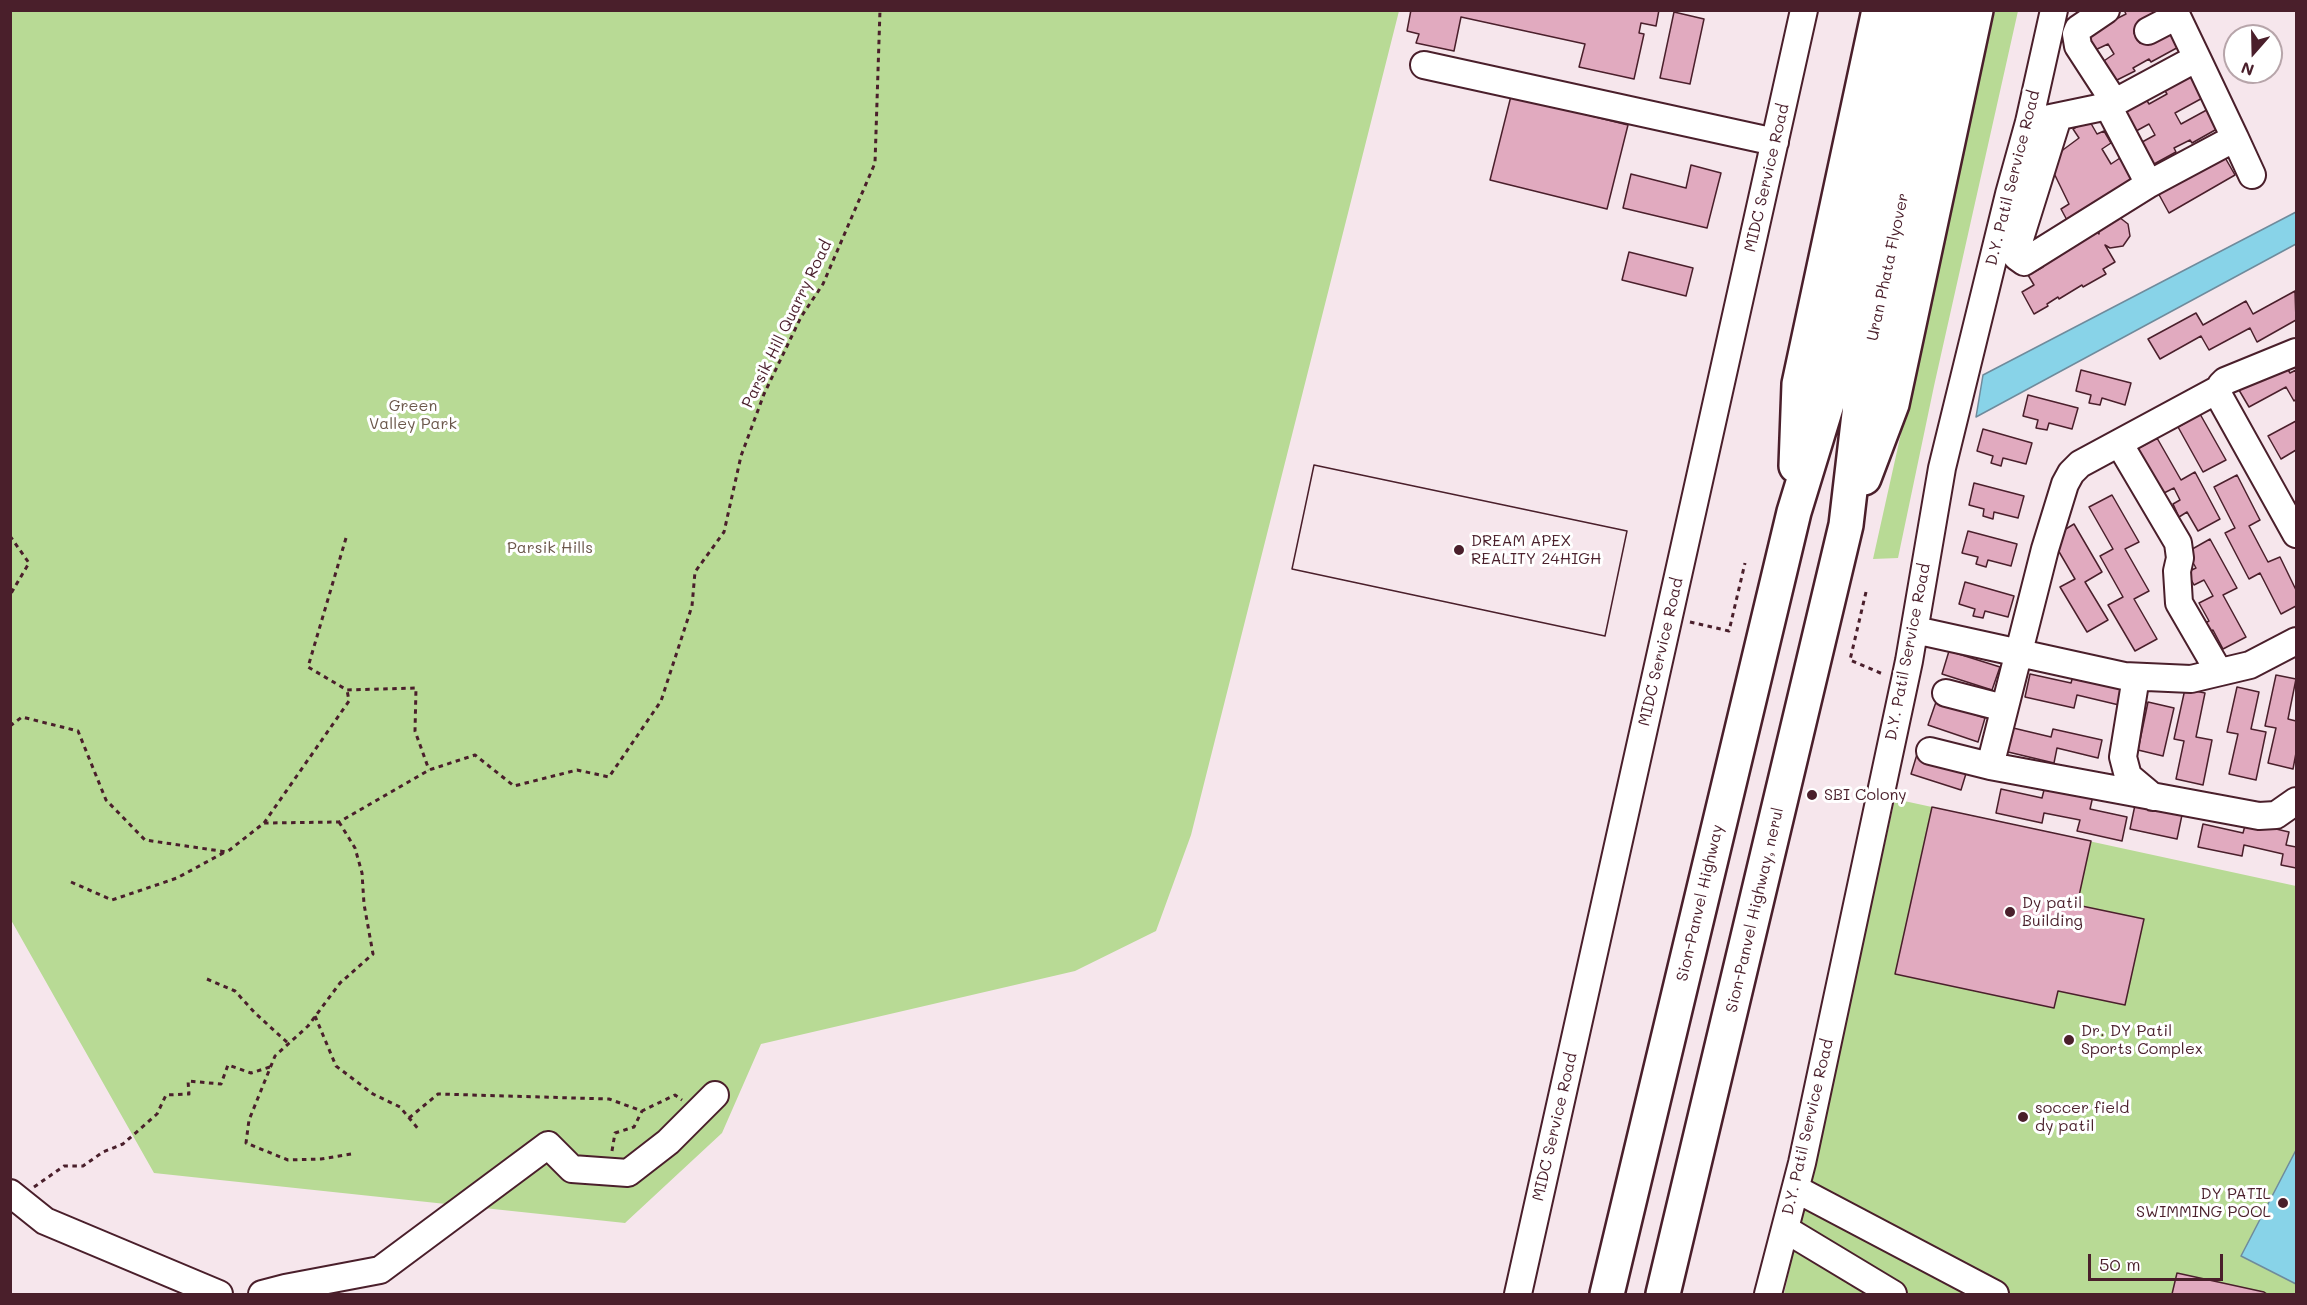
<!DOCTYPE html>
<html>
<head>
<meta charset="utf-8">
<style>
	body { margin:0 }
	#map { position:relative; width:2307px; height:1305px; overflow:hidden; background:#f6e6ec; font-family:Mali,sans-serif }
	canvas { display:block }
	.frame { position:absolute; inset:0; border:12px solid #4a1f2b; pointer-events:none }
	.north { position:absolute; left:2223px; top:24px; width:60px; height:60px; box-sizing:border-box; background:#fff; border:2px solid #b7a5aa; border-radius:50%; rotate:200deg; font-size:16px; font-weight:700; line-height:24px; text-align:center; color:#4a1f2b }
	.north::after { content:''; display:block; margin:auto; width:21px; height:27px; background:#4a1f2b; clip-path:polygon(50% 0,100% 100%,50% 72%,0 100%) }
	.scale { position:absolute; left:2088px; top:1254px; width:135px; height:27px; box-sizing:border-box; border:3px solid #4a1f2b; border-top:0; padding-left:8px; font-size:18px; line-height:21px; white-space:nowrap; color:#4a1f2b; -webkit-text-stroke:4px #fff; paint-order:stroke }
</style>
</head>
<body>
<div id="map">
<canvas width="2307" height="1305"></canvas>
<div class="frame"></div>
<div class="north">N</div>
<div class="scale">50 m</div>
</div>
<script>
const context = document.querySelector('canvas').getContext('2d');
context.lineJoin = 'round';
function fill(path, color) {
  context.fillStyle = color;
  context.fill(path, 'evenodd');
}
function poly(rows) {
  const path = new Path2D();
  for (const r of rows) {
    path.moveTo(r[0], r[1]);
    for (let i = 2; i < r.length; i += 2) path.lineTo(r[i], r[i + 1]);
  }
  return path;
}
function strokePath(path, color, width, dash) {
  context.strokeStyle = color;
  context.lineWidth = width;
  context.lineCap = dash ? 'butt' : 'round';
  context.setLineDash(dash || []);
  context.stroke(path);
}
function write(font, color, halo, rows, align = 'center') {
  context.font = font + ' Mali,sans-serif';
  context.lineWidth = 6;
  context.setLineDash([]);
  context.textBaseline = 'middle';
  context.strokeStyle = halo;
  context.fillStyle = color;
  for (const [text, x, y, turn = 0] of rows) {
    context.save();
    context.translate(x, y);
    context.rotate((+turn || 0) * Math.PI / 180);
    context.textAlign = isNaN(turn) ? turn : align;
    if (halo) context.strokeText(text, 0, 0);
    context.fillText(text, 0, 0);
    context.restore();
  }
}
const green = poly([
	[11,11,1399,11,1191,835,1156,931,1075,971,761,1044,722,1133,625,1223,154,1173,11,920],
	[1995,11,2018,11,1934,386,1898,558,1873,559],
	[1895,799,2296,886,2296,1294,1784,1294]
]);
const water = poly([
	[2296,212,2296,244,1976,417,1983,375,2296,212],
	[2296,1150,2296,1284,2241,1256,2296,1150]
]);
const building = poly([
	[1411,10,1659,10,1656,26,1641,23,1639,33,1644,34,1634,79,1579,67,1585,44,1461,17,1454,51,1416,43,1419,34,1407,31,1411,10],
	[2124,10,2165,10,2167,15,2134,33,2140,43,2173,25,2184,44,2151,62,2149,59,2133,68,2135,71,2109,84,2098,65,2114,54,2108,44,2093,51,2084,32,2108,23,2126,14,2124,10],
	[1674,12,1704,19,1690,84,1660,78,1674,12],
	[2195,72,2208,95,2175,113,2181,124,2214,106,2224,125,2192,143,2190,140,2174,148,2176,152,2145,169,2133,147,2155,135,2149,124,2127,136,2116,115,2146,99,2149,104,2167,94,2164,89,2195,72],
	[1511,96,1628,125,1607,209,1490,180,1511,96],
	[2089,120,2097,134,2104,131,2111,143,2102,149,2111,164,2120,158,2135,185,2068,222,2061,209,2069,204,2048,161,2079,138,2073,129,2089,120],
	[2223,154,2235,175,2169,213,2157,191,2223,154],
	[1691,165,1721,173,1707,228,1623,208,1631,174,1686,188,1691,165],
	[2119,217,2128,224,2130,236,2123,246,2110,248,2105,245,2115,262,2103,269,2106,274,2083,287,2082,285,2059,299,2058,297,2047,304,2048,306,2034,314,2022,292,2034,285,2028,275,2043,267,2040,261,2097,231,2099,234,2099,228,2119,217],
	[1629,252,1693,268,1686,296,1622,280,1629,252],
	[2295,291,2296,320,2257,342,2250,328,2209,350,2201,336,2160,359,2148,339,2196,313,2203,325,2246,301,2253,314,2295,291],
	[2282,360,2290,373,2296,370,2296,399,2294,401,2286,387,2249,407,2236,385,2282,360],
	[2081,370,2131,383,2125,405,2102,398,2100,405,2089,403,2091,395,2076,391,2081,370],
	[2028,395,2078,408,2072,429,2049,423,2047,430,2036,428,2038,420,2023,416,2028,395],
	[2200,414,2226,460,2203,472,2178,427,2200,414],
	[2296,421,2296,450,2281,459,2268,436,2296,421],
	[1983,429,2032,443,2026,464,2003,458,2001,466,1991,463,1993,456,1977,451,1983,429],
	[2157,438,2181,480,2195,472,2220,519,2198,531,2187,512,2179,517,2173,504,2180,500,2174,488,2162,494,2137,449,2157,438],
	[1314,465,1627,531,1605,636,1292,569,1314,465],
	[1314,465,1627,531,1605,636,1292,569,1314,465],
	[2237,475,2260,520,2249,526,2268,562,2280,557,2296,590,2296,606,2281,614,2260,573,2249,579,2225,533,2235,528,2214,487,2237,475],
	[1974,483,2024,496,2018,518,1994,512,1993,519,1983,516,1984,509,1969,505,1974,483],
	[2112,495,2139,542,2125,549,2149,591,2134,599,2157,639,2135,651,2108,605,2123,597,2100,556,2113,549,2089,507,2112,495],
	[2074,524,2102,572,2085,582,2108,620,2087,632,2060,587,2075,579,2051,538,2074,524],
	[1968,531,2017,544,2011,566,1988,560,1986,567,1976,564,1978,557,1962,553,1968,531],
	[2210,539,2237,588,2223,595,2246,637,2223,649,2213,630,2202,635,2198,627,2209,621,2199,603,2213,596,2204,580,2194,585,2187,572,2196,568,2187,552,2210,539],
	[1965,582,2014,596,2008,617,1985,611,1983,618,1973,616,1975,609,1959,604,1965,582],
	[1949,651,2000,667,1992,690,1942,674,1949,651],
	[2030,674,2071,683,2073,676,2123,687,2119,705,2077,695,2074,708,2025,697,2030,674],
	[2276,675,2296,679,2288,719,2296,721,2296,753,2293,769,2268,763,2276,728,2265,726,2276,675],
	[2237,687,2259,692,2251,729,2266,732,2256,780,2229,774,2238,734,2227,732,2237,687],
	[2185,689,2205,693,2196,737,2212,740,2203,785,2176,779,2184,741,2174,739,2185,689],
	[1936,702,1985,718,1978,742,1928,725,1936,702],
	[2148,702,2174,708,2163,756,2138,750,2148,702],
	[2009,727,2051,737,2053,729,2102,740,2098,758,2057,748,2054,763,2004,751,2009,727],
	[1918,751,1968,767,1961,790,1911,774,1918,751],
	[2045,786,2093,796,2090,809,2127,817,2122,841,2077,831,2080,820,2044,813,2042,823,1996,813,2001,789,2042,798,2045,786],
	[2135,805,2182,815,2177,839,2130,829,2135,805],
	[1932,807,2091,841,2077,905,2144,919,2125,1005,2058,991,2054,1008,1895,974,1932,807],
	[2246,822,2289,832,2286,845,2296,847,2296,868,2281,865,2283,854,2244,845,2242,856,2198,847,2203,824,2243,833,2246,822],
	[2177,1273,2264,1292,2267,1294,2172,1294,2177,1273]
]);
const path = poly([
	[10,536,29,563,10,595],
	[346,538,308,667,347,690,416,688,415,731,429,770],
	[1866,592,1850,660,1885,675],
	[1690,622,1729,631,1745,563],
	[10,726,22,717,78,731,106,800,145,840,227,852,264,823,339,822,429,770,475,755,514,786,577,770,609,777,661,701,692,606,695,572,724,532,741,456,764,394,801,317,823,284,875,163,880,10],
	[339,822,355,848,362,873,364,904,373,954,340,983,308,1026,275,1056,249,1120,246,1143,288,1160,321,1159,351,1154],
	[264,823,349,701,347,690],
	[71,882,112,900,177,878,225,852],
	[207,979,235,991,255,1013,289,1044],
	[315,1016,336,1066,373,1094,400,1107,420,1131],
	[409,1118,438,1094,609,1099,642,1111,675,1095,682,1100],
	[612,1151,615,1133,634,1127,642,1111],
	[34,1187,64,1166,83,1166,103,1152,123,1144,157,1114,166,1095,189,1094,188,1081,221,1084,228,1065,251,1073,270,1067]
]);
const minor = poly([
	[2106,10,2078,29,2076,34,2078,46,2115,103],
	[2148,31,2177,16],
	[1424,65,1775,142],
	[2108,106,2197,58,2174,10],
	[2058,117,2017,248,2017,257,2024,262,2149,184,2235,138,2197,58],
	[2041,120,2108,106,2149,184],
	[2235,138,2252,175],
	[2296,352,2225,381,2221,385,2218,394,2296,534],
	[2219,389,2080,464,2071,473,2065,484,2045,549,1990,766,2259,816,2276,815,2296,801],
	[2119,443,2178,543,2180,558,2177,571,2179,603,2219,672],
	[1915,630,2124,676,2191,679,2250,665,2296,641],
	[2136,677,2123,757,2128,776,2153,797],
	[1946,693,2004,708],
	[1930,751,1990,766],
	[1796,1189,1995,1294],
	[10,1193,45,1221,219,1294],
	[1785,1229,1893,1294],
	[262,1294,285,1288,380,1270,548,1145,572,1169,628,1173,668,1142,715,1095],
	[1518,1294,1804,10],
	[1768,1294,1802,1163,1909,661,1942,468,2009,194,2029,122,2054,10]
]);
const highway = poly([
	[1796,466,1799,384,1879,10],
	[1864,478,1892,404,1976,10],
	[1607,1294,1794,512,1831,391,1912,10],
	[1663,1294,1846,525,1861,397,1943,10]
]);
const markers = [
	[1459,550,6,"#4a1f2b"],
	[1812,795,6,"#4a1f2b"],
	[2010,912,6,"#4a1f2b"],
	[2069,1040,6,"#4a1f2b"],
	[2023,1117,6,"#4a1f2b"],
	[2283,1203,6,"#4a1f2b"]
];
const streetNames = [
	["MIDC Service Road",1767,178,-77],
	["D.Y. Patil Service Road",2013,178,-76],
	["Uran Phata Flyover",1888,267,-78],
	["Parsik Hill Quarry Road",787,324,-64],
	["MIDC Service Road",1661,652,-77],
	["D.Y. Patil Service Road",1908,652,-79],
	["Sion-Panvel Highway",1700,903,-77],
	["Sion-Panvel Highway, nerul",1755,910,-77],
	["MIDC Service Road",1555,1127,-77],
	["D.Y. Patil Service Road",1808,1127,-77]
];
const parkNames = [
	["Green",413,406],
	["Valley Park",413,424],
	["Parsik Hills",550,548]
];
const poiNames = [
	["DREAM APEX",1471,541],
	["REALITY 24HIGH",1471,559],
	["SBI Colony",1824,795],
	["Dy patil",2022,903],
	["Building",2022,921],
	["Dr. DY Patil",2081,1031],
	["Sports Complex",2081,1049],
	["soccer field",2035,1108],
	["dy patil",2035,1126],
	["DY PATIL",2271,1194,"right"],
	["SWIMMING POOL",2271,1212,"right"]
];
fill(green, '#b8da95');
fill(water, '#88d3e8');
strokePath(water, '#6f8b9c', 1.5);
fill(building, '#e1aabf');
strokePath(building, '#4a1f2b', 1.5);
strokePath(minor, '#4a1f2b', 30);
strokePath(highway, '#4a1f2b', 38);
strokePath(path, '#4a1f2b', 3, [4.5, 4.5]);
strokePath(minor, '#fff', 26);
strokePath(highway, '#fff', 33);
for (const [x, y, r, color] of markers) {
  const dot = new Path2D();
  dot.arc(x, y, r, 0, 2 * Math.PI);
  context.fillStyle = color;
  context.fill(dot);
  strokePath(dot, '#fff', 2);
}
write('16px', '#4a1f2b', '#fff', streetNames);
write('16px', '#6b574b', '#fff', parkNames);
write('16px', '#4a1f2b', '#fff', poiNames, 'left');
</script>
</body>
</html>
